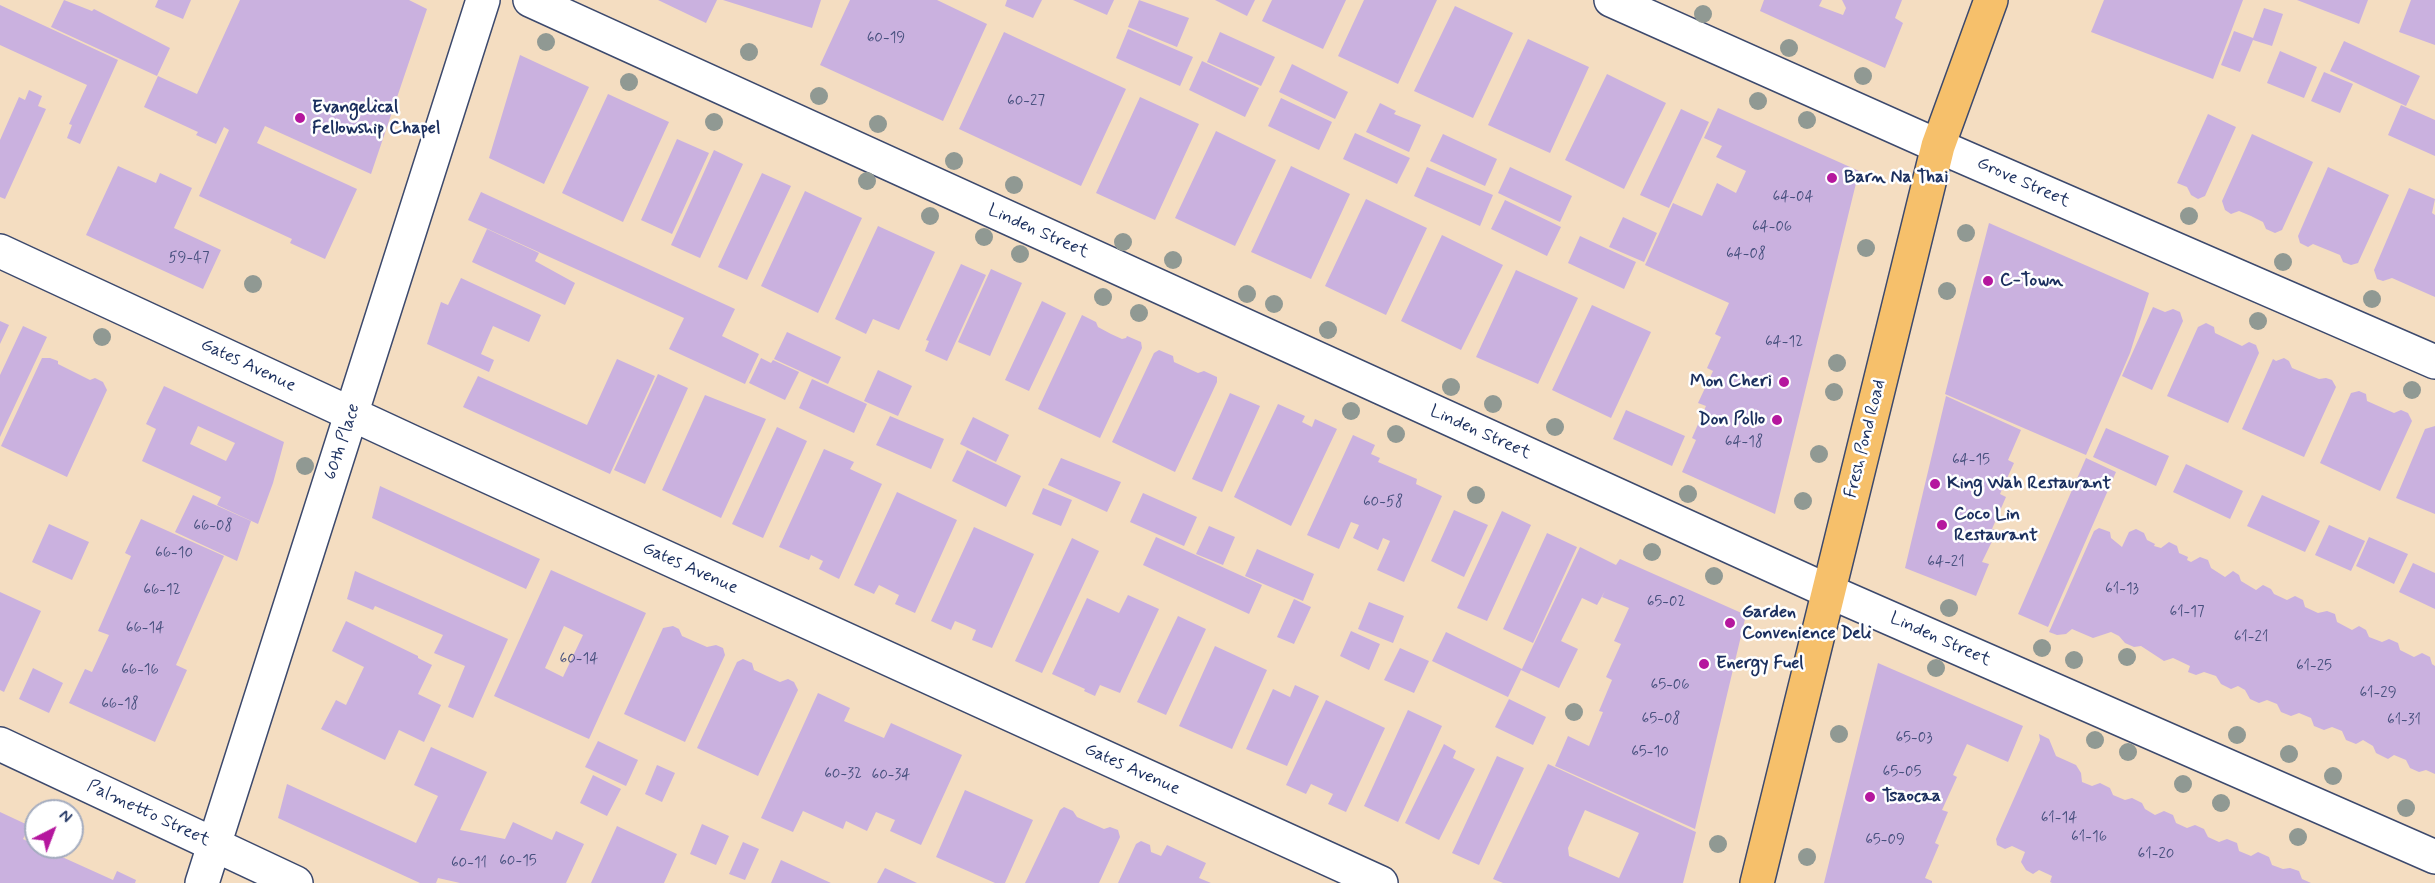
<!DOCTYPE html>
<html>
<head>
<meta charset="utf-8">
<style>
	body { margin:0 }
	#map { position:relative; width:2435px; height:883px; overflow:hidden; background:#f4ddc1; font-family:Mynerve,sans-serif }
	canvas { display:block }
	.north { position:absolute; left:24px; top:799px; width:60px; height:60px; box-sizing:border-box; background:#fff; border:2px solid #a4acbf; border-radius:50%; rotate:42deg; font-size:16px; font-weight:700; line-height:24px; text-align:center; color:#1b2f5e }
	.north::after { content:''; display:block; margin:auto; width:21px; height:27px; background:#b5179e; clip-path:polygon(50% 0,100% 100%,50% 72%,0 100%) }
</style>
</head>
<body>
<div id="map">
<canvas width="2435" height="883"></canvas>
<div class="north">N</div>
</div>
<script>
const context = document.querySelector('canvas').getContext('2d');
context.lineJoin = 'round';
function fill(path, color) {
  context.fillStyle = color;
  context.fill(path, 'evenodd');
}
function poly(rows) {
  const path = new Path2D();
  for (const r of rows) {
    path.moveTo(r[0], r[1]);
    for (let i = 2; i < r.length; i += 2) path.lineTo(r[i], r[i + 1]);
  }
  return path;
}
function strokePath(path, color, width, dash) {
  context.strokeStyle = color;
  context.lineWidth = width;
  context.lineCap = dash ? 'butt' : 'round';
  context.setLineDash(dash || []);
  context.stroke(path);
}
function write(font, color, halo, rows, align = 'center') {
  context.font = font + ' Mynerve,sans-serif';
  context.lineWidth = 5;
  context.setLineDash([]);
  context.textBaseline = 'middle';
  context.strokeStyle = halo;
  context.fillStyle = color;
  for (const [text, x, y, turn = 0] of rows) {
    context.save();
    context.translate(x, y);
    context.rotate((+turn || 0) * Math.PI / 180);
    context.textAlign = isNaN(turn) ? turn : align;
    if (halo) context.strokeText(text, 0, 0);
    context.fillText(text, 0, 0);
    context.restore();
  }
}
const building = poly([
	[64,0,92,11,94,9,170,48,157,76,51,27],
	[158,0,191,0,183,19,155,7],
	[240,0,409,0,427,9,371,174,265,126,257,143,357,189,325,259,290,243,292,239,199,196,229,130,224,127,216,144,196,135,198,132,144,107,158,76,197,94],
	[658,0,717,0,706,23],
	[723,0,821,0,812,28],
	[850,0,937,0,987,24,943,121,820,65],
	[1007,0,1042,0,1033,18,1005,6],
	[1073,0,1114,0,1107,15],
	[1139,0,1189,18,1177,47,1128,27],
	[1215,0,1255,0,1247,16],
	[1272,0,1346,0,1323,49,1262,21],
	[1364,0,1437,0,1398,84,1338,56],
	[1764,0,1822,0,1819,6,1843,15,1846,8,1842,0,1902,0,1895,18,1903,23,1885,68,1760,11],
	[2104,0,2243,0,2213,79,2091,32],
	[2297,0,2368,0,2359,24],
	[2411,0,2435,0,2435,45,2399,32],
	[0,5,118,60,80,144,67,138,72,125,69,124,87,85,0,45],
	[1455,6,1513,33,1473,118,1414,91],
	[2264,8,2283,14,2272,46,2253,40,2240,72,2221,65,2234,31,2253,38],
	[1128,29,1193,57,1180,86,1116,58],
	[1004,32,1126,89,1081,186,959,129],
	[1220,32,1275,57,1261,86,1207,62],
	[1528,39,1589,67,1550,153,1488,125],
	[2344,41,2420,76,2406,106,2330,71],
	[2280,51,2317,67,2304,98,2267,83],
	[520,55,589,87,544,184,489,158],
	[1202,61,1259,88,1245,117,1189,90],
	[1292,64,1348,92,1335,119,1279,92],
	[2324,72,2353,84,2340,113,2311,101],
	[1607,74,1666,103,1624,189,1565,160],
	[29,90,42,96,38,106,46,109,5,199,0,197,0,140,19,97,25,100],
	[608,94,669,122,623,222,562,193],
	[1140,97,1199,124,1155,220,1096,193],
	[1281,98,1332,122,1319,150,1268,126],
	[1380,103,1396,111,1394,114,1421,125,1409,152,1366,132],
	[2401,105,2435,120,2435,156,2388,135],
	[1718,108,1859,171,1775,514,1682,472,1696,440,1692,438,1706,406,1698,403,1713,371,1707,368,1721,337,1715,334,1729,303,1645,265,1673,203,1702,216,1717,183,1736,193,1746,171,1716,157,1722,146,1704,138],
	[1681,109,1709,122,1669,208,1640,195],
	[2208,114,2236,127,2205,196,2198,199,2191,195,2187,187,2177,183],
	[1216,131,1276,160,1235,246,1175,218],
	[1355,133,1410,158,1397,184,1343,159],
	[1443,134,1497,159,1485,186,1430,161],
	[2252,134,2313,162,2282,230,2275,233,2266,229,2263,222,2251,216,2239,211,2231,214,2225,210,2222,201],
	[677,139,709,153,672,234,641,220],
	[714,150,743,164,700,258,671,245],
	[118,166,156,183,160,173,192,188,174,228,221,250,203,289,86,235],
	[1291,166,1350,194,1311,279,1251,252],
	[1427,167,1493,195,1480,226,1414,196],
	[1510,167,1572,196,1560,222,1498,193],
	[2328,167,2389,195,2358,263,2351,265,2343,262,2340,255,2313,244,2308,247,2300,243,2298,236],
	[762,173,791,186,747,280,718,267],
	[2409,188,2435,199,2432,213,2435,215,2435,297,2392,278,2383,281,2377,279,2374,270],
	[805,191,862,218,818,313,761,286],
	[481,192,735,309,722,336,759,354,745,384,669,349,684,318,468,220],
	[1366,199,1427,228,1386,315,1325,286],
	[1505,200,1561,227,1547,256,1491,229],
	[1623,217,1657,233,1644,262,1609,247],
	[1989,223,2149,293,2130,353,2086,455,1945,394],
	[878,226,935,252,899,330,873,319,866,334,835,319],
	[487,229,539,253,535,261,575,283,565,305,472,262],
	[1442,235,1503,265,1461,350,1401,321],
	[1580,236,1636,262,1624,289,1568,263],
	[961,264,986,275,947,361,925,351,929,341,926,340],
	[991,269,1022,283,990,356,958,342],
	[1516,270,1578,298,1538,384,1476,357],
	[461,278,541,315,529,342,493,326,481,354,494,360,489,372,427,344,441,302,448,305],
	[1042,301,1066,313,1029,391,1005,380],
	[1592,305,1651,332,1611,418,1552,390],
	[2153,307,2165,312,2173,309,2180,312,2183,321,2152,390,2122,376],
	[1082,315,1096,322,1098,327,1111,334,1122,339,1126,338,1127,336,1141,342,1142,348,1100,438,1038,409],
	[0,321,9,325,0,344],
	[2206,323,2214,327,2215,333,2242,346,2249,342,2256,345,2259,353,2228,423,2167,396,2198,327],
	[23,326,47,337,0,437,0,375],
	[787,332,841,357,828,384,774,359],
	[1159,350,1173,356,1174,362,1198,373,1204,371,1217,377,1217,382,1175,472,1112,442,1154,353],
	[42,358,50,358,58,361,58,364,90,380,95,378,103,382,107,390,67,477,1,446],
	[761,358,771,363,773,360,799,372,785,400,749,383],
	[2284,358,2289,361,2292,368,2319,379,2326,378,2332,380,2336,387,2304,457,2242,429,2273,359,2276,361],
	[617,359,655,376,610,474,463,407,478,376,587,425],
	[878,370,912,386,898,416,864,401],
	[658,374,688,388,645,484,614,470],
	[812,379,867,404,854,433,799,408],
	[164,386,284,442,273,483,258,524,217,505,221,497,142,461,156,429,146,424],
	[198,426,235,443,226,461,190,444],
	[2359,391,2366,394,2367,401,2394,413,2401,410,2408,413,2412,421,2380,491,2320,463,2351,393],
	[1230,393,1260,406,1222,492,1192,479],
	[705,395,766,419,721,518,662,490],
	[1946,396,2021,430,2008,460,2014,463,2000,494,2006,497,1992,529,1997,531,1982,562,1989,564,1976,596,1905,568],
	[1278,404,1305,416,1302,422,1312,427,1315,419,1337,429,1291,526,1234,497],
	[1626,410,1685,436,1672,466,1613,439],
	[890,416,944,439,931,469,876,445],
	[973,417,1009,435,996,462,960,444],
	[2435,426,2435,514,2396,498,2425,429],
	[777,427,807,441,763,538,732,524],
	[2106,428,2169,456,2156,486,2093,457],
	[1353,435,1375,445,1371,454,1380,458,1378,462,1417,479,1416,484,1442,496,1404,582,1377,570,1390,541,1383,538,1378,550,1353,538,1359,525,1351,522,1339,549,1307,535],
	[824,449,854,462,850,469,882,484,839,579,819,569,823,561,811,555,809,560,779,547],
	[967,450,1021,476,1006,507,952,481],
	[1061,458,1121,482,1107,512,1048,485],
	[2086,458,2116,472,2048,627,2018,614],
	[2186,464,2243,491,2230,519,2173,492],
	[380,486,540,559,526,589,372,518],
	[1043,488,1072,500,1061,526,1032,514],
	[897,492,957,520,915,613,895,604,899,595,879,585,874,594,854,585],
	[1143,493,1197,517,1184,546,1130,522],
	[193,495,251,521,237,561,175,532],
	[2262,495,2320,521,2305,552,2247,526],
	[1454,510,1488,525,1464,577,1431,561],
	[1502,511,1531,525,1487,621,1457,608],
	[141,519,224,556,176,665,187,670,155,742,69,703,85,669,92,672,109,635,98,631,131,556,125,553],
	[49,524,89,542,72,580,32,562],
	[2329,525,2365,541,2351,571,2315,555],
	[1209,526,1235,537,1223,565,1196,554],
	[974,527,1034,554,992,648,972,640,976,630,965,625,955,621,951,630,931,621],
	[2099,528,2110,532,2111,538,2122,547,2129,532,2136,529,2144,533,2147,540,2155,544,2154,546,2161,548,2169,542,2177,546,2179,553,2188,557,2187,560,2191,562,2200,557,2208,560,2211,568,2225,577,2233,571,2239,575,2241,581,2256,590,2263,585,2271,589,2274,594,2287,600,2295,596,2303,600,2305,607,2318,613,2327,611,2335,614,2337,622,2352,630,2359,626,2366,630,2369,637,2382,642,2389,639,2398,643,2400,650,2414,657,2422,653,2430,657,2432,664,2435,666,2435,774,2426,770,2419,772,2410,768,2406,760,2394,755,2388,759,2376,753,2373,746,2363,740,2356,744,2346,740,2342,731,2332,727,2324,730,2314,726,2311,718,2299,713,2291,716,2281,712,2277,704,2267,700,2259,703,2250,699,2245,690,2238,686,2231,689,2221,684,2216,676,2204,672,2196,675,2188,672,2190,666,2173,658,2164,661,2141,646,2134,647,2125,643,2119,636,2111,632,2093,638,2072,629,2066,634,2057,635,2049,632,2094,531],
	[1547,533,1577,547,1533,643,1503,629],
	[1156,537,1262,585,1249,614,1143,565],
	[2369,537,2408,554,2394,584,2356,566],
	[1072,538,1099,551,1042,673,1015,661],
	[1580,547,1616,565,1620,559,1746,615,1695,829,1555,766,1568,736,1589,746,1603,712,1599,711,1612,680,1606,677,1621,644,1614,641,1629,608,1602,597,1605,591,1597,605,1582,598,1561,641,1578,649,1559,688,1521,670,1508,697,1432,661,1446,632,1522,669],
	[1257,549,1314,574,1303,601,1245,576],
	[2413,563,2435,573,2435,609,2399,592],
	[551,570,646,613,589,739,494,696],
	[564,626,583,635,563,677,545,668],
	[355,571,508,639,473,718,448,707,465,666,434,653,443,635,375,606,373,610,347,599],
	[0,592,41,611,4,692,0,690],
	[1128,595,1159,609,1120,693,1100,685,1095,696,1084,691,1085,689,1052,674,1087,598,1119,613],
	[1294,599,1311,607,1294,644,1277,637],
	[1369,602,1404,616,1393,643,1358,629],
	[1178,616,1206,629,1166,715,1137,702],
	[346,621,418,656,418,658,432,665,418,694,441,705,424,742,399,730,385,760,321,729,336,700,346,705,364,667,332,651],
	[673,626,679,629,682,636,707,647,716,645,723,648,725,655,685,742,624,714,663,628],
	[1351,631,1380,644,1369,670,1340,656],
	[1215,646,1267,670,1232,749,1179,726],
	[1400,648,1429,661,1414,693,1384,680],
	[743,659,752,663,754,670,780,682,788,679,794,682,798,690,758,776,697,748,737,662],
	[1878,663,2023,726,2008,762,1967,744,1953,775,1957,777,1942,810,1948,812,1935,843,1939,845,1925,878,1932,881,1932,883,1824,883],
	[33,668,63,683,49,713,19,699],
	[1295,685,1319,696,1287,766,1246,749,1273,689,1290,697],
	[818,693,850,708,844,721,884,738,891,723,962,755,921,845,890,831,895,820,876,812,867,831,846,821,843,829,803,811,793,832,761,818],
	[1509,699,1546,717,1533,745,1495,727],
	[1326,700,1385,728,1346,812,1328,804,1333,794,1311,784,1306,794,1286,785],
	[1408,710,1442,726,1398,822,1364,806],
	[2039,734,2049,739,2056,756,2076,765,2081,773,2082,782,2092,786,2100,783,2110,788,2113,795,2125,800,2132,798,2142,803,2145,809,2155,815,2164,811,2173,815,2176,823,2187,828,2195,825,2204,829,2208,837,2219,842,2227,839,2237,843,2239,851,2251,856,2258,852,2269,857,2272,865,2283,869,2290,868,2299,871,2302,879,2311,883,2052,883,2050,882,2052,876,2039,870,2033,874,2026,870,2021,862,2025,852,2012,846,2005,849,1997,845,1996,839,2040,740],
	[598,741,638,760,626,786,585,767],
	[1444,744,1456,751,1453,758,1475,769,1439,840,1405,823],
	[431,747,487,772,460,830,505,839,513,822,552,840,556,831,584,844,566,883,460,883,438,878,436,883,420,883,278,818,287,784,416,843,438,796,414,785],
	[1497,756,1524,768,1479,865,1452,853],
	[1548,764,1696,832,1683,883,1503,883,1493,879],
	[1585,810,1639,833,1619,878,1569,856,1568,848],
	[657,765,675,773,662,802,645,794],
	[593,775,621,789,607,816,580,803],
	[965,790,1033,820,1005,883,995,883,936,857],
	[1064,807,1073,811,1077,817,1104,829,1110,827,1118,830,1120,837,1099,883,1025,883,1060,810],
	[0,812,30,826,23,839,36,845,36,847,40,847,113,880,117,871,136,880,135,883,0,883],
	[702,824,729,836,716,865,690,854],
	[617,826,677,854,664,883,591,883],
	[1141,841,1150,845,1151,852,1161,856,1167,845,1206,863,1199,878,1211,883,1118,883,1136,844],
	[743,842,759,849,745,880,729,874],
	[781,860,820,878,831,883,771,883],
	[885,868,917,883,877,883]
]);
const minor = poly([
	[530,0,1828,591,2435,857],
	[1611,0,1938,146,2435,362],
	[0,251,412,442,1381,883],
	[0,744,296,883],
	[202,883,483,0]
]);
const major = poly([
	[1757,883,1938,146,1991,0]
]);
const trees = [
	[1703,14],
	[546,42],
	[1789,48],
	[749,52],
	[1863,76],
	[629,82],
	[819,96],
	[1758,101],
	[1807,120],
	[714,122],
	[878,124],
	[954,161],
	[867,181],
	[1014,185],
	[930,216],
	[2189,216],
	[1966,233],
	[984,237],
	[1123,242],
	[1866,248],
	[1020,254],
	[1173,260],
	[2283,262],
	[253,284],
	[1947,291],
	[1247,294],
	[1103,297],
	[2372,299],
	[1274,304],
	[1139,313],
	[2258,321],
	[1328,330],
	[102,337],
	[1837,363],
	[1451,387],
	[2412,390],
	[1834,392],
	[1493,404],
	[1351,411],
	[1555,427],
	[1396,434],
	[1819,454],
	[305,466],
	[1688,494],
	[1476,495],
	[1803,501],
	[1652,552],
	[1714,576],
	[1949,608],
	[2042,648],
	[2127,657],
	[2074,660],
	[1936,668],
	[1574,712],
	[1839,734],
	[2237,735],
	[2095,740],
	[2128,752],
	[2289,754],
	[2333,776],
	[2183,784],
	[2221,803],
	[2406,808],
	[2298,837],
	[1718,844],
	[1807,857]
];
const markers = [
	[300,118,6,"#b5179e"],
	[1832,178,6,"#b5179e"],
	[1988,281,6,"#b5179e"],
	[1784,382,6,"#b5179e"],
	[1777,420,6,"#b5179e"],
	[1935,484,6,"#b5179e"],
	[1942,525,6,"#b5179e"],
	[1730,623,6,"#b5179e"],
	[1704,664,6,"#b5179e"],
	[1870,797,6,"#b5179e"]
];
const numberNames = [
	["60-19",886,39],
	["60-27",1026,102],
	["64-04",1793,198],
	["64-06",1772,228],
	["64-08",1746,255],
	["59-47",189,259],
	["64-12",1784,343],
	["64-18",1744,443],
	["64-15",1971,461],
	["60-58",1383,503],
	["66-08",213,527],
	["66-10",174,554],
	["64-21",1946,563],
	["61-13",2122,590],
	["66-12",162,591],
	["65-02",1666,603],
	["61-17",2187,613],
	["66-14",145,629],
	["61-21",2251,638],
	["60-14",579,660],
	["61-25",2314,667],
	["66-16",140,671],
	["65-06",1670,686],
	["61-29",2378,694],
	["66-18",120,705],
	["65-08",1661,720],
	["61-31",2404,721],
	["65-03",1914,739],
	["65-10",1650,753],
	["65-05",1902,773],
	["60-32",843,775],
	["60-34",891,776],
	["61-14",2059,819],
	["61-16",2089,838],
	["65-09",1885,841],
	["61-20",2156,855],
	["60-15",518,862],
	["60-11",469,864]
];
const poiNames = [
	["Evangelical",312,108],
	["Fellowship Chapel",312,129],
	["Barn Na Thai",1844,178],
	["C-Town",2000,281],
	["Mon Cheri",1772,382,"right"],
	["Don Pollo",1765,420,"right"],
	["King Wah Restaurant",1947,484],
	["Coco Lin",1954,515],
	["Restaurant",1954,536],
	["Garden",1742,613],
	["Convenience Deli",1742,634],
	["Energy Fuel",1716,664],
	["Tsaocaa",1882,797]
];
const streetNames = [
	["Grove Street",2023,183,24],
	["Linden Street",1038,232,24],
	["Gates Avenue",248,366,25],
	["Linden Street",1480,433,24],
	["Fresh Pond Road",1866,439,-76],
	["60th Place",343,442,-72],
	["Gates Avenue",690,569,24],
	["Linden Street",1940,640,24],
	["Gates Avenue",1132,770,24],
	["Palmetto Street",148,814,25]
];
fill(building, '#cab1df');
strokePath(minor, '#3c496d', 36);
strokePath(major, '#3c496d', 36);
strokePath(minor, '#fff', 33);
strokePath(major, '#f6c06b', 33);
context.fillStyle = '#909993';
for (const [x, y] of trees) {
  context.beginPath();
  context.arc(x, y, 9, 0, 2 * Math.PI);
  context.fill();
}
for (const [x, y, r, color] of markers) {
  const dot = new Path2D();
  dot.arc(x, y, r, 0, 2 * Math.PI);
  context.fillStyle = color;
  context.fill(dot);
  strokePath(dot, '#fff', 2);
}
write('15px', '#47507e', null, numberNames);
write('bold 18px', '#1b2f5e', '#fff', poiNames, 'left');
write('18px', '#1b2f5e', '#fff', streetNames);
</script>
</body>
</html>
